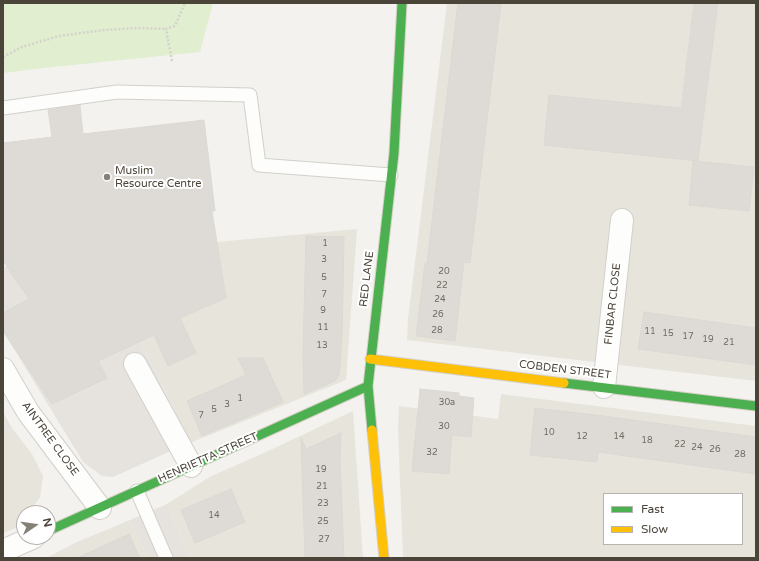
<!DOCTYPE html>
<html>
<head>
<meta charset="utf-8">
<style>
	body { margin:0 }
	#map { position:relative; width:759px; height:561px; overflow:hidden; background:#f4f2ee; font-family:"Varela Round",sans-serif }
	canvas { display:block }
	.frame { position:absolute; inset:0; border:4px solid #4b4439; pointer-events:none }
	.legend { position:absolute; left:603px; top:493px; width:140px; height:52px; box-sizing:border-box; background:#fff; border:1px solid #b7b4b0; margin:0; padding:5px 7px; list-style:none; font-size:12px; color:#4b4439 }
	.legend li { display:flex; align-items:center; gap:8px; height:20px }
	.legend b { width:20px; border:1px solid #b7b4b0 }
	.north { position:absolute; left:16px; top:505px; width:40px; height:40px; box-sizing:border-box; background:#fff; border:1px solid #b7b4b0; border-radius:50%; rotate:77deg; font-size:11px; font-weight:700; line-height:16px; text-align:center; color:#4b4439 }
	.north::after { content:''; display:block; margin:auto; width:14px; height:18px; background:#868178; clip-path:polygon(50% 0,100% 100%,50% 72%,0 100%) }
</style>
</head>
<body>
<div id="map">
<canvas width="759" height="561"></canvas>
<div class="frame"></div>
<ul class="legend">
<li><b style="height:5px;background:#4caf50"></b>Fast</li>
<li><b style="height:5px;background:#ffc107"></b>Slow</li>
</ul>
<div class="north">N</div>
</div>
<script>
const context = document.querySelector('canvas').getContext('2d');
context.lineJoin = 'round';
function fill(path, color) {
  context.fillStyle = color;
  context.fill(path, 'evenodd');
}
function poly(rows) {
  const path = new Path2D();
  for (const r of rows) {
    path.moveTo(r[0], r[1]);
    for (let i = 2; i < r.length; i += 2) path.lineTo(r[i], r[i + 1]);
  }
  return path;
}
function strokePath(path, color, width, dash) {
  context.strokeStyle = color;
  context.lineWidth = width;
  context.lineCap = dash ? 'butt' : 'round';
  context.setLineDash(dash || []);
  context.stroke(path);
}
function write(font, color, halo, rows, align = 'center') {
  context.font = font + ' "Varela Round",sans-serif';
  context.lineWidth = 4;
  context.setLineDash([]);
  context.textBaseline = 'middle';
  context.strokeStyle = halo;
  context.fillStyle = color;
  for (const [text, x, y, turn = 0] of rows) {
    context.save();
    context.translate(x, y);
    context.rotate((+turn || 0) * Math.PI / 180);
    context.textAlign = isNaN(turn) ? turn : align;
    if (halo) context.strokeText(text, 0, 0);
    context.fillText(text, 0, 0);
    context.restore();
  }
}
const residential = poly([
	[447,3,694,3,677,136,701,139,718,3,756,3,756,381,407,340,408,319],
	[357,229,346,380,190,443,138,336,226,298,217,242],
	[501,394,756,426,756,558,403,558,398,430,399,406,498,419],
	[604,494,742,494,742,544,604,544],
	[353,411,363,558,190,558,167,504,211,476,264,453],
	[12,428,32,454,43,476,40,497,29,513,24,513,24,521,21,526,3,533,3,433],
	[130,520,148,558,46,558,77,542]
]);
const industrial = poly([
	[217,242,226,298,138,336,188,440,173,450,113,477,102,476,83,462,3,331,3,267],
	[3,412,12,428,3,433]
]);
const green = poly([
	[3,3,213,3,200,52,53,67,3,73]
]);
const parking = poly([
	[167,504,190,558,148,558,130,520]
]);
const building = poly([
	[458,3,501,3,470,263,464,262,455,341,416,336,425,263,427,263,458,3],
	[694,3,718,3,698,161,544,145,549,95,681,108,694,3],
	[80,105,83,134,204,120,215,211,212,211,226,298,180,318,196,353,168,366,154,335,98,361,107,378,52,404,3,331,3,313,29,299,3,261,3,143,52,137,48,110,80,105],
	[693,161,754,167,749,211,689,205,693,161],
	[306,236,344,237,342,337,339,375,335,381,304,394,303,354,306,236],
	[644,312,756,328,756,365,638,349,644,312],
	[238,358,263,358,283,402,202,436,187,401,246,375,238,358],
	[420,389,459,393,459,396,474,398,471,437,452,435,449,474,412,471,420,389],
	[535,408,604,416,756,437,756,474,598,452,597,462,530,455,535,408],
	[341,433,340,460,344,558,305,558,301,438,306,449,341,433],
	[231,489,245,522,195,543,181,510,231,489],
	[129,534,140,558,77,558,129,534]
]);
const path = poly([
	[3,57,22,47,59,36,104,30,138,28,166,29],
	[172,61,166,29,175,26,185,3]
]);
const lane = poly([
	[3,108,117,92,250,95,259,165,391,175],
	[137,491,166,558]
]);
const street = poly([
	[135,364,191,466],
	[3,369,28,412,100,508],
	[604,387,622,220],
	[3,551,34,537]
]);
const fast = poly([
	[564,383,756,406],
	[372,430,368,386,394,153,402,3],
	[48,531,368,386]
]);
const slow = poly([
	[370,359,564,383],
	[372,430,384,558]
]);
const markers = [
	[107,177,4,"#868178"]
];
const numberNames = [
	["1",325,244],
	["3",324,260],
	["20",444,272],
	["5",324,278],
	["22",442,286],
	["7",324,295],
	["24",440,300],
	["9",323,311],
	["26",438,315],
	["11",323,328],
	["28",437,331],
	["11",650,332],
	["15",668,334],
	["17",688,337],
	["19",708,340],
	["21",729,343],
	["13",322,346],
	["1",240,399],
	["30a",447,403],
	["3",227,405],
	["5",214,410],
	["7",201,416],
	["30",444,427],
	["10",549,433],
	["12",582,437],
	["14",619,437],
	["18",647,441],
	["22",680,445],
	["24",697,448],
	["26",715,450],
	["32",432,453],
	["28",740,455],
	["19",321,470],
	["21",322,487],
	["23",323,504],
	["14",214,516],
	["25",323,522],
	["27",324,540]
];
const poiNames = [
	["Muslim",115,171],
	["Resource Centre",115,184]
];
const streetNames = [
	["RED LANE",367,279,-83],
	["FINBAR CLOSE",613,304,-84],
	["COBDEN STREET",565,370,7],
	["AINTREE CLOSE",50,439,54],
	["HENRIETTA STREET",208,458,-24]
];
fill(residential, '#e7e4dc');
fill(industrial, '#e6e2de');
fill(green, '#e1eecf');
fill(parking, '#e6e3df');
fill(building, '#dedbd6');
strokePath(building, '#dcd9d4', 1);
strokePath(lane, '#d2d0cb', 15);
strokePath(street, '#d2d0cb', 24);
strokePath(fast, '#d3cfc5', 11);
strokePath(slow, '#d3cfc5', 11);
strokePath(path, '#d3d2cc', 2.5, [2, 2]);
strokePath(lane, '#fdfdfc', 13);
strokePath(street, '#fdfdfc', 22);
strokePath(fast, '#4caf50', 9);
strokePath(slow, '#ffc107', 9);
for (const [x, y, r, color] of markers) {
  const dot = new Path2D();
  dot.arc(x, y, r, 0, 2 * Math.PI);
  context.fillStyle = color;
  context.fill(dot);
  strokePath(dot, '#fff', 1.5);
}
write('9px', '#706a61', null, numberNames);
write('11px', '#4b4439', '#fff', poiNames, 'left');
write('11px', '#4b4439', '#fff', streetNames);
</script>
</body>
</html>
